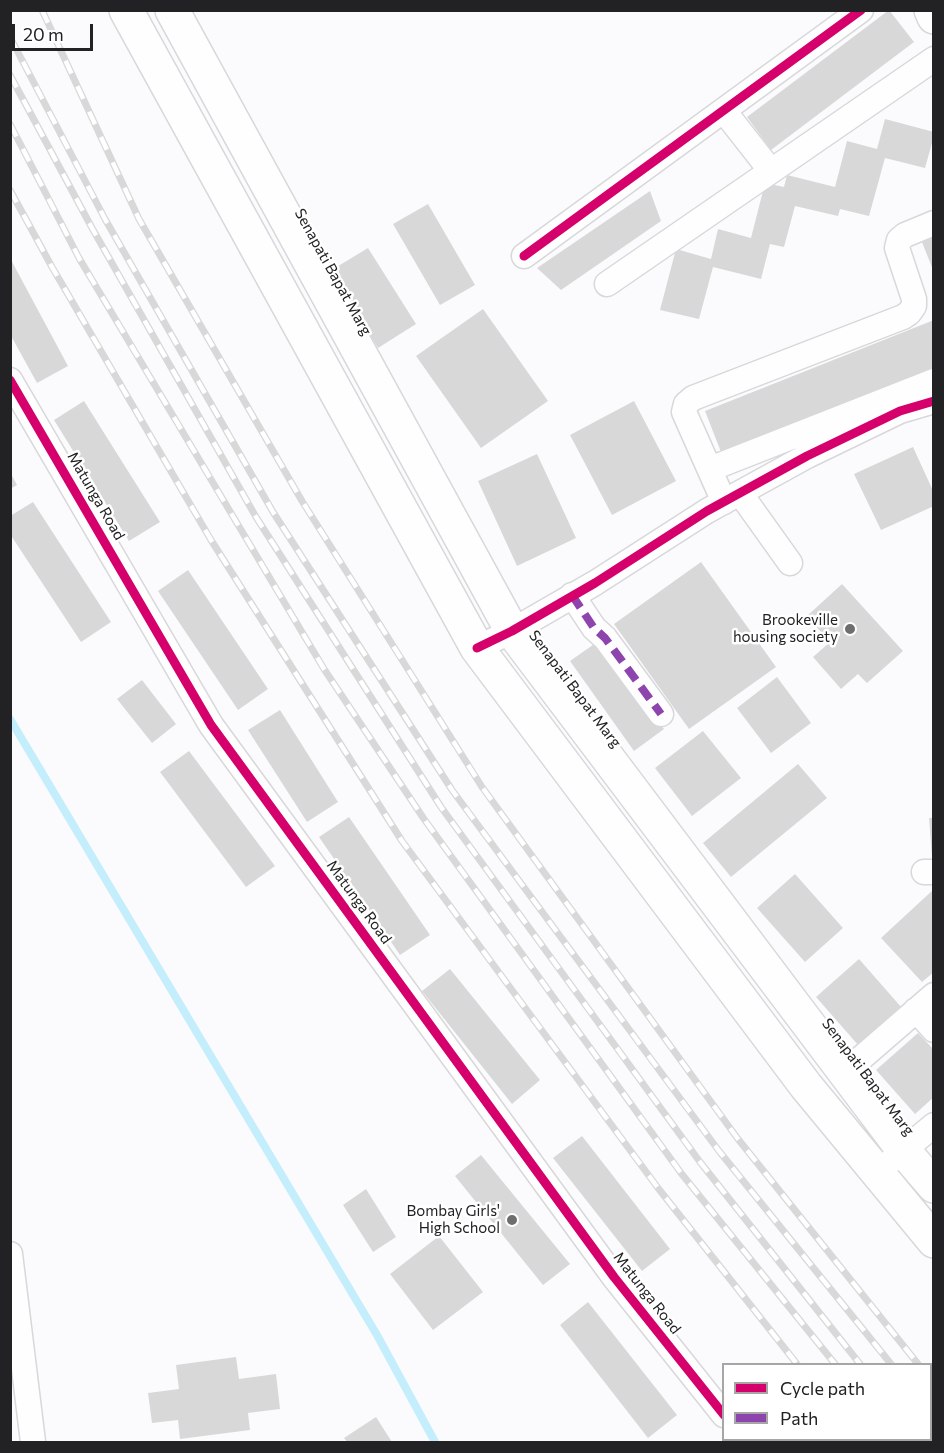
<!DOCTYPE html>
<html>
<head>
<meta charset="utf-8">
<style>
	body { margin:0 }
	#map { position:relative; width:944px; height:1453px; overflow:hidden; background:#fbfafd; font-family:Commissioner,sans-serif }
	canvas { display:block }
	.frame { position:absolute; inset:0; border:12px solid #222123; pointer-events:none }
	.legend { position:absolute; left:722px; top:1363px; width:210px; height:78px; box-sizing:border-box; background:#fff; border:2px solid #a7a6a7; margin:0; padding:8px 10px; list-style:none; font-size:18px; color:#222123 }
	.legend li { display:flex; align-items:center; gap:12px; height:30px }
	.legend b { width:30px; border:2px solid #a7a6a7 }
	.scale { position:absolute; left:12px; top:24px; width:81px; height:27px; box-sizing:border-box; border:3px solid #222123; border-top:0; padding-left:8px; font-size:18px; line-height:21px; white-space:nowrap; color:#222123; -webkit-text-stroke:4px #fff; paint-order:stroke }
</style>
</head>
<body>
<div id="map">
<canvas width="944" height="1453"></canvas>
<div class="frame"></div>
<ul class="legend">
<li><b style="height:8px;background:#d6006c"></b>Cycle path</li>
<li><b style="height:8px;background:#8e44ad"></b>Path</li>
</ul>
<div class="scale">20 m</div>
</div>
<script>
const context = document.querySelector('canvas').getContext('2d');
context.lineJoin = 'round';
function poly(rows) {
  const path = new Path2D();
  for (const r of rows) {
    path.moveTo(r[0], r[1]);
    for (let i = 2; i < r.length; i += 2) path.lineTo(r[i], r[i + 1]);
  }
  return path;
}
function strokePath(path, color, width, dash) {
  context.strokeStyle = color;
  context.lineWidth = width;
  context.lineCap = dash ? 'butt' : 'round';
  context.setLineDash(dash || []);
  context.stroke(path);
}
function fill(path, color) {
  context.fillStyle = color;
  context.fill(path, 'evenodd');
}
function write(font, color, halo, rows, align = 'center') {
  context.font = font + ' Commissioner,sans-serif';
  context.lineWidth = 5;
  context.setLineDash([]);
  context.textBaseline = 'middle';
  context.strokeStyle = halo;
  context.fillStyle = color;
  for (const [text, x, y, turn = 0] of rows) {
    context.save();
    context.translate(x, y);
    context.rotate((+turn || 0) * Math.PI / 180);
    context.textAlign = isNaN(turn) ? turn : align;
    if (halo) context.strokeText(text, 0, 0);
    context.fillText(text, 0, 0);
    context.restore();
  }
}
const stream = poly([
	[10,719,377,1335,435,1442]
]);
const building = poly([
	[889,10,914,42,771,150,747,117],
	[885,119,934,132,934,136,925,168,885,158,869,216,840,209,838,216,795,206,784,247,770,244,761,279,713,267,699,319,660,310,676,249,711,259,718,229,751,238,765,183,784,187,787,175,835,187,847,141,877,149],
	[650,191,661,221,561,290,537,268],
	[428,204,475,285,440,305,393,224],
	[934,232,934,270,933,270,920,237],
	[368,248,416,324,378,348,330,271],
	[10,258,68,366,37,383,10,334],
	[483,309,548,401,481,448,416,356],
	[934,320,934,367,721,452,705,411],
	[84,401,160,522,129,541,54,420],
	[634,401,676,481,612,515,570,435],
	[913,447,934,493,934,506,881,530,854,474],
	[537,454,576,538,517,566,478,481],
	[10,472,17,485,10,489],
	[33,502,111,622,81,642,10,534,10,516],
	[701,562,776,667,689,729,614,624],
	[188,570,268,689,238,710,158,591],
	[842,584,903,651,867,683,858,674,841,689,813,657,830,642,807,616],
	[600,640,664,729,634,751,570,661],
	[777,677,811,723,771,753,737,708],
	[142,680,176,724,152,743,117,699],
	[280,710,338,802,307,822,248,730],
	[703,731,741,778,692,816,655,768],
	[189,751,275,866,246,887,160,772],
	[798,764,827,798,731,877,703,843],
	[349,817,430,935,400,955,319,837],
	[929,818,934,818,934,856,932,856],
	[795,874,843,928,805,962,757,908],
	[934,889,934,972,922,982,881,938],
	[859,959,902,1008,859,1046,816,997],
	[450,969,540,1080,512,1104,422,991],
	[918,1033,934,1050,934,1097,915,1114,876,1070],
	[582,1136,670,1249,642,1271,553,1158],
	[481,1155,570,1264,543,1285,455,1176],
	[366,1189,396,1237,373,1252,343,1205],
	[439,1236,483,1292,433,1330,390,1274],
	[588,1302,677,1415,648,1438,560,1325],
	[236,1357,239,1379,276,1374,280,1409,248,1413,250,1430,180,1439,178,1420,152,1423,148,1393,179,1389,176,1365],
	[376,1417,392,1442,347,1442,344,1438],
	[776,1440,822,1440,824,1442,778,1442]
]);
const street = poly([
	[724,111,771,171],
	[524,256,861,10],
	[607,284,934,59],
	[10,380,211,725,614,1277,724,1415],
	[710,469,934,381],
	[740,493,790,563],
	[724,502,684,412,686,404,693,398,903,317,909,313,914,306,914,299,897,248,899,240,905,235,934,223],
	[572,595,594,628,605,638,661,714],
	[477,648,512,631,595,583,707,511,807,456,900,411,934,401],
	[924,872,934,872],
	[916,1010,934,1030],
	[845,1072,934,995],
	[892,1160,934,1125],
	[10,1254,33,1442],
	[744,1440,746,1442]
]);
const secondary = poly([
	[126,10,477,648,806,1086,934,1241],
	[172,10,512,631,904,1151,934,1186],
	[931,10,934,17]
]);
const rail = poly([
	[42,10,139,219,302,501,482,787,738,1139,918,1364],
	[10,37,105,219,273,512,452,790,719,1151,891,1364],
	[10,75,92,228,256,517,441,807,700,1162,860,1364],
	[10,124,79,258,324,669,424,819,681,1173,835,1364],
	[10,190,52,267,211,540,402,841,658,1188,797,1364],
	[930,1379,934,1383],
	[930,1411,934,1414],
	[858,1440,861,1442],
	[899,1440,902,1442],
	[924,1440,927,1442]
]);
const quiet = poly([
	[572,595,594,628,605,638,661,714]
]);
const cycleway = poly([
	[524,256,861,10],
	[10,380,211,725,614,1277,724,1415],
	[477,648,512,631,595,583,707,511,807,456,900,411,934,401]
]);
const markers = [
	[850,629,6,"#6e6d6f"],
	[512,1220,6,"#6e6d6f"]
];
const streetNames = [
	["Senapati Bapat Marg",333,272,61],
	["Matunga Road",96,496,60],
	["Senapati Bapat Marg",575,689,53],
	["Matunga Road",359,902,54],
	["Senapati Bapat Marg",868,1077,53],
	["Matunga Road",647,1293,52]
];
const poiNames = [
	["Brookeville",838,620],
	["housing society",838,637],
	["Bombay Girls'",500,1211],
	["High School",500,1228]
];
strokePath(stream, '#c4eefb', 8);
fill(building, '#d9d8d9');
strokePath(street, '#d8d7da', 27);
strokePath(secondary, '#d8d7da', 36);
strokePath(street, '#fefeff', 24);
strokePath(secondary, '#fefeff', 33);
strokePath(rail, '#d9d8d9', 7);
strokePath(rail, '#fff', 4.5, [14]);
strokePath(quiet, '#8e44ad', 8, [15, 8]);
strokePath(cycleway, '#d6006c', 9);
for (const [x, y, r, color] of markers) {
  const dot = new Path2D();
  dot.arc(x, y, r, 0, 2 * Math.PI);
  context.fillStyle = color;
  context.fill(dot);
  strokePath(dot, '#fff', 2);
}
write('15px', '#222123', '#fff', streetNames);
write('15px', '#222123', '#fff', poiNames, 'right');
</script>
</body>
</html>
